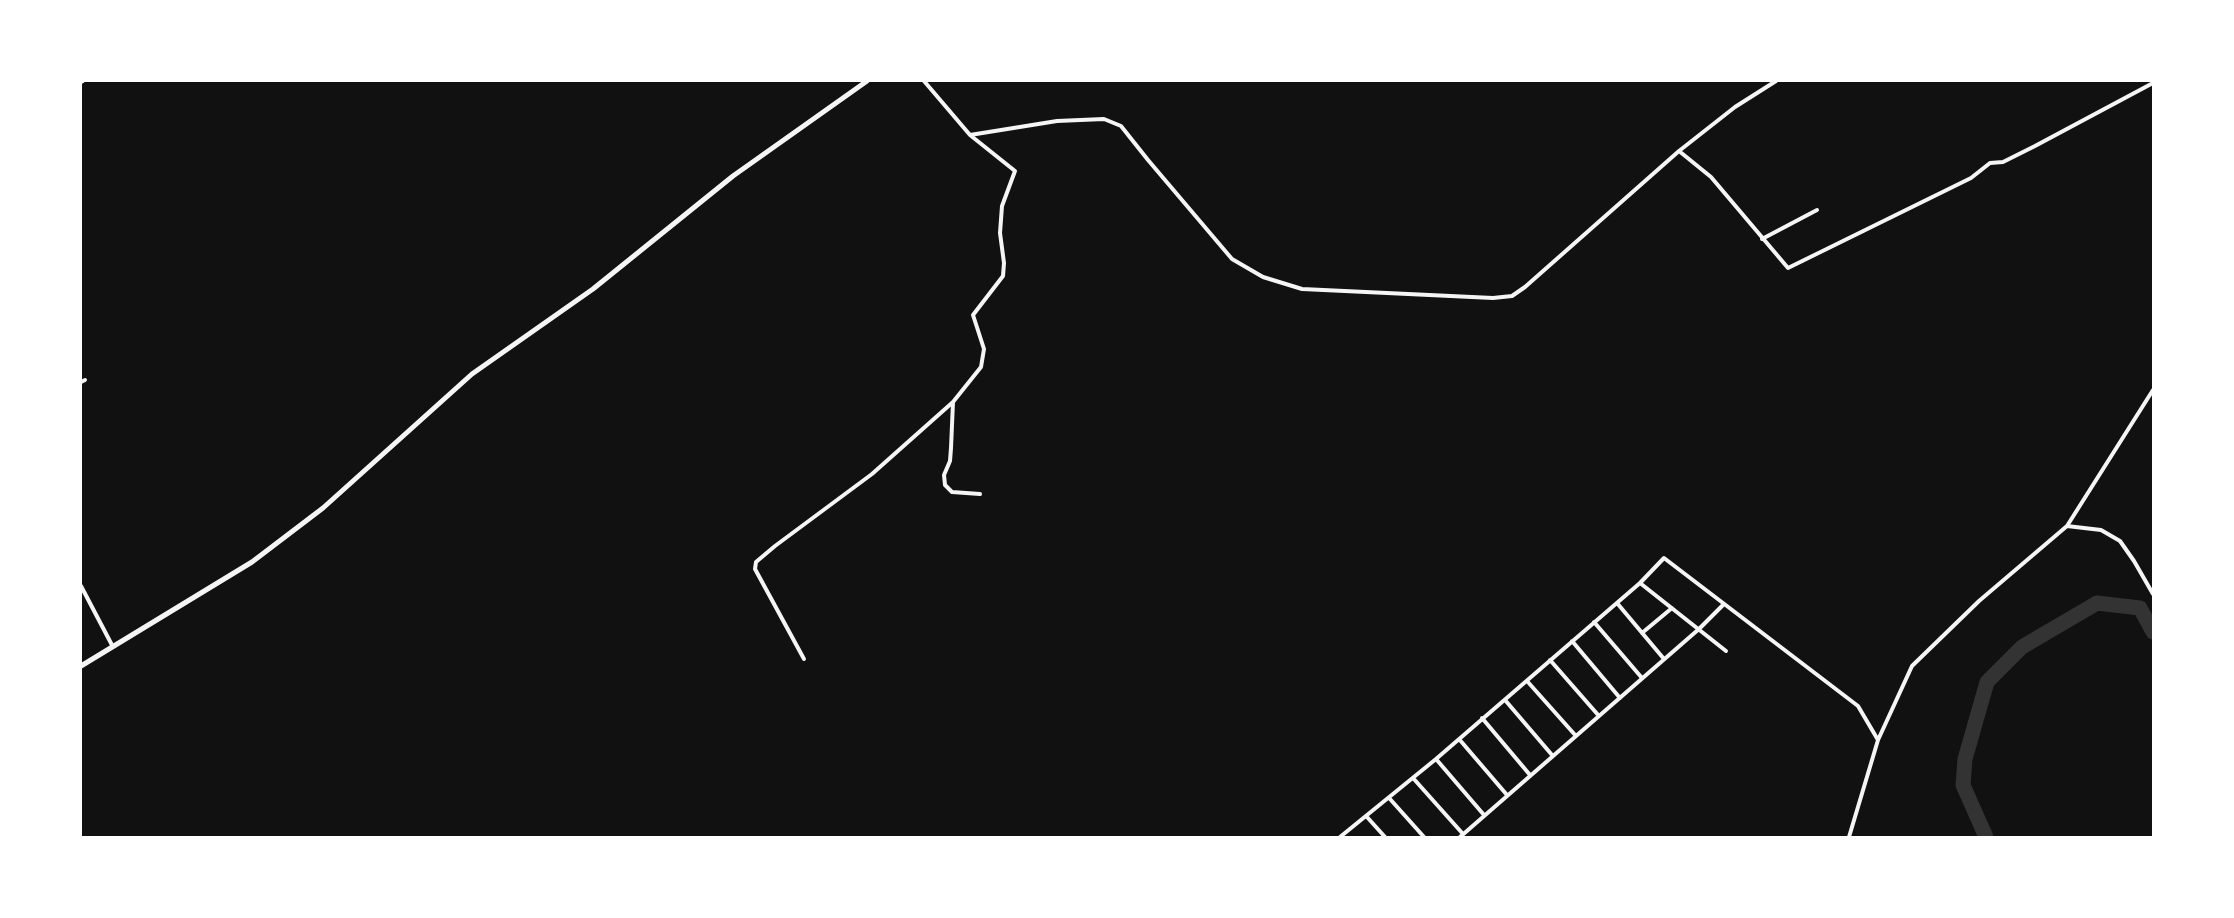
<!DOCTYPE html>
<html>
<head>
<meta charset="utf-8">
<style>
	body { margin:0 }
	#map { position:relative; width:2234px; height:918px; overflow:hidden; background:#111; font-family:Figtree,sans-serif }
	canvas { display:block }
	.frame { position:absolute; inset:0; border:82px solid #fff; pointer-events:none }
</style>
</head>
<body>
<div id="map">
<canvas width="2234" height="918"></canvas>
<div class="frame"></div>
</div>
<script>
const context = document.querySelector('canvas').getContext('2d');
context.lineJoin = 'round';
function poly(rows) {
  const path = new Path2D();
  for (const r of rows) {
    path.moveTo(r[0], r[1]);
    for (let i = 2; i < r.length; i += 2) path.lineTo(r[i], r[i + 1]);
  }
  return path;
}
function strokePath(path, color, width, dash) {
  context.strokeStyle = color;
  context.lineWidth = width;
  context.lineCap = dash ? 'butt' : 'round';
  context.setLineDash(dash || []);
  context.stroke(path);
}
const river = poly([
	[1986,837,1963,785,1965,759,1987,682,2022,647,2097,603,2140,608,2153,632]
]);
const minor = poly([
	[924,81,970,135,1057,121,1104,119,1121,126,1148,160,1232,259,1263,277,1302,289,1493,298,1512,296,1525,287,1679,151,1735,107,1776,81],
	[81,82,83,81],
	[1679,151,1711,177,1788,268,1971,178,1990,163,2003,162,2035,146,2153,83],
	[1762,239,1817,210],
	[81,382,85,380],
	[953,402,951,448,950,461,944,475,945,485,952,492,980,494],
	[2067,526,2101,530,2120,541,2134,561,2153,594],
	[1640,583,1726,651],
	[81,586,113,647],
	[1617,603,1664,659],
	[1594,622,1642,678],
	[1642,633,1672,608],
	[1572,641,1620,698],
	[804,659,755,569,756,562,775,546,872,474,953,402,981,367,984,349,973,315,1003,276,1004,263,1000,233,1002,206,1015,171,970,135],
	[1550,660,1599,716],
	[1527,681,1576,736],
	[1505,700,1552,755],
	[1482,718,1530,775],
	[1459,739,1507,795],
	[1436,759,1484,815],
	[1413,778,1463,834],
	[1390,799,1424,837],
	[1367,817,1385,837],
	[1340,837,1436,759,1640,583,1664,558,1858,706,1878,740],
	[1460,837,1699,629,1724,604],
	[1849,837,1878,740,1912,666,1979,601,2067,526,2153,390]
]);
const tertiary = poly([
	[81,666,252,562,323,508,472,374,593,289,733,176,867,81]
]);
strokePath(river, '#333', 15);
strokePath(minor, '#f5f5f5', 4);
strokePath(tertiary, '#f5f5f5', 5);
</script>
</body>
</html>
